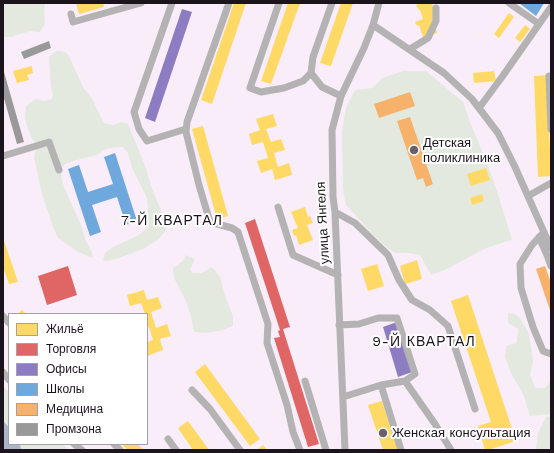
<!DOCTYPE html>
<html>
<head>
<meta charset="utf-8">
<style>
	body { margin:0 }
	#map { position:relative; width:554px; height:453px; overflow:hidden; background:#f8edf9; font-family:"Work Sans",sans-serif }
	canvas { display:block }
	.frame { position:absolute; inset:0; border:4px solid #1c141d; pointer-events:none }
	.legend { position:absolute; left:8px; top:313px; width:140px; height:132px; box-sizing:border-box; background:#fff; border:1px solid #a4a1a5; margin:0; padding:5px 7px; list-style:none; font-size:12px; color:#1c141d }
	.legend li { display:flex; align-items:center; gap:8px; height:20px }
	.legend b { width:20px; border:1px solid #a4a1a5 }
</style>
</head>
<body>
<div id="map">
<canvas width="554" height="453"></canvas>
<div class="frame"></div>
<ul class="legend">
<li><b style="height:11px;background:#ffd966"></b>Жильё</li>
<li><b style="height:11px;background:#e06666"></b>Торговля</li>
<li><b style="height:11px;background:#8e7cc3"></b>Офисы</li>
<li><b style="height:11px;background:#6fa8dc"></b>Школы</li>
<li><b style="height:11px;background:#f6b26b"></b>Медицина</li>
<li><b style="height:11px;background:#999"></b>Промзона</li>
</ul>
</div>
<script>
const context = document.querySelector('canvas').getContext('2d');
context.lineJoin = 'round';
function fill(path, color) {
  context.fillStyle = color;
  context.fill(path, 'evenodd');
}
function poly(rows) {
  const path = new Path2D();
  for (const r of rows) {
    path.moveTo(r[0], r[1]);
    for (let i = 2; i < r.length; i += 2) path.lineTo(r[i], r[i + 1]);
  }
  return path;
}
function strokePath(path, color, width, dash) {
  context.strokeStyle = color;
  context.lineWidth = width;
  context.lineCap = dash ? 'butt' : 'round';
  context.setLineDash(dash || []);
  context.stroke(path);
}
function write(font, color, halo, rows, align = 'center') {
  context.font = font + ' "Work Sans",sans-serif';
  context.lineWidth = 4;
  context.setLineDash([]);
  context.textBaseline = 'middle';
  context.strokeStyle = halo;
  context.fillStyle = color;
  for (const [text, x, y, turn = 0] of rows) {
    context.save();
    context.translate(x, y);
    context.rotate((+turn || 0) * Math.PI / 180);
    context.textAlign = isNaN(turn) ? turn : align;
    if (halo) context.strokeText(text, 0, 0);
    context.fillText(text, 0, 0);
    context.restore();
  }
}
const green = poly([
	[3,3,44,3,45,6,44,11,45,23,40,32,30,31,11,37,3,37],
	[56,51,62,51,68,54,83,87,92,99,104,123,113,125,121,122,128,124,144,163,153,191,158,203,164,217,166,230,159,239,143,249,116,259,106,261,103,260,105,253,113,247,139,235,146,229,148,224,148,208,147,198,132,168,128,153,123,147,116,147,106,149,97,155,73,161,64,165,61,168,61,176,64,187,81,225,85,239,92,253,93,258,78,252,58,238,53,227,42,194,34,157,37,144,32,139,26,123,25,116,26,106,35,99,44,101,52,99,53,95,51,87,49,57],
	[403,71,426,71,463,102,470,122,487,163,497,191,512,240,504,242,484,249,447,269,431,275,420,255,408,253,395,253,386,247,374,236,346,205,343,190,342,131,346,108,355,90,372,88,382,78],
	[186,255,195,259,190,270,193,273,201,273,212,267,220,277,225,296,233,316,233,326,219,331,206,333,194,332,191,317,186,301,174,278,173,268,183,261],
	[508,313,514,314,520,318,529,334,533,362,530,374,535,388,545,388,551,381,551,414,530,416,524,396,511,373,505,357,506,346,516,343,519,329,508,323],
	[3,385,9,393,9,444,62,444,69,450,3,450],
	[551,416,551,450,536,450,538,433,546,417]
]);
const water = poly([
	[3,421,9,427,9,444,19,444,22,450,3,450]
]);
const homes = poly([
	[76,3,103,3,104,7,79,14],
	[234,3,246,3,212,104,201,100],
	[288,3,300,3,271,84,261,81],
	[341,3,353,3,331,66,320,63],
	[422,3,432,3,434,10,433,17,437,33,423,37,419,25,417,26,415,22,423,19,420,10,419,10,416,5],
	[509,13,514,17,499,38,494,34],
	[525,25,530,29,520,42,515,38],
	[32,66,33,73,27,75,29,80,17,83,13,71],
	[494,71,496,81,474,83,473,73],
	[547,75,551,176,538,177,534,76],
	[273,114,277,126,266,129,271,142,281,139,285,150,274,153,278,167,289,163,292,175,275,180,272,169,261,173,257,161,268,158,263,142,252,145,249,134,260,130,256,119],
	[203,126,228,216,217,219,192,129],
	[486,168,490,180,471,186,467,174],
	[482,194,484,201,472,205,470,198],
	[305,207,308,217,310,216,313,223,307,225,313,240,299,245,296,235,294,236,292,230,298,228,291,212],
	[3,238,18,282,9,284,3,267],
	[417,260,422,279,405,284,400,266],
	[377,264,384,286,368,291,361,269],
	[144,290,147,300,158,297,162,308,151,312,156,328,167,324,171,336,160,339,163,350,147,356,147,342,153,340,149,327,147,328,147,314,145,314,141,303,130,306,127,295],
	[468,295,516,441,488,450,485,450,478,426,491,422,451,301],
	[22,310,26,314,18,314],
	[205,364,260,439,250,446,195,372],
	[382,401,398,450,383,450,368,405],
	[188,421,209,450,193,450,178,428],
	[122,444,138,444,143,450,127,450],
	[263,445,267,450,257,450]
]);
const shops = poly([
	[255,219,290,327,283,329,319,444,308,447,274,338,280,337,278,331,280,330,245,223],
	[68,266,77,295,47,305,38,276]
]);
const offices = poly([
	[182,9,192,12,155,122,145,118],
	[397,322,412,372,398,377,383,327]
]);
const schools = poly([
	[519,3,544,3,536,16],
	[115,153,137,221,126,225,117,197,92,205,101,232,90,236,68,169,79,165,88,192,113,184,104,157]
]);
const health = poly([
	[410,92,415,106,379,118,374,104],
	[410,117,433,184,426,187,423,178,417,180,397,121],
	[545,266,551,283,551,313,536,269]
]);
const industry = poly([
	[49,41,51,48,24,59,21,52],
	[3,72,4,72,24,142,17,144,3,95]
]);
const minor = poly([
	[172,3,134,112,139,129,147,141,186,129],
	[229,3,187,122,186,132,199,185,210,222,232,228,238,232,268,324,267,343,287,405,293,432,300,450],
	[279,3,250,88,261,92,284,88,303,81,311,73,313,57,332,3],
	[509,3,539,24],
	[71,14,73,22,141,3],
	[373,25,444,73,472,99,498,133,515,167,551,248],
	[410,49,428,38,436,21,436,8],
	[311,73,322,87,341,96],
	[549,76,551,129],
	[479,108,502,77,551,7],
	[3,156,49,142,59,170],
	[528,196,551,183],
	[278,207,293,255,338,275],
	[335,212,355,223,388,255,399,280,412,300,430,310,448,326,475,409],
	[544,232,532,245,520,264,521,288,533,327,543,351,551,354],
	[539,237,547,255,551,266],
	[3,316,9,323],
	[339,325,359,324,378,318,397,318,415,374,405,381],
	[3,372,9,380],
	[305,381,326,450],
	[381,385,405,381,435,424,451,450],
	[192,390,210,409,240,450],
	[343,397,381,385,401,450],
	[168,439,176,450],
	[74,444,82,450],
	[114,444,120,450],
	[345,450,335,212,333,197,332,130,341,96,364,48,373,25,379,3]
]);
const markers = [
	[414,150,5,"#69606a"],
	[383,433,5,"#69606a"]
];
const poiNames = [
	["Детская",423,143],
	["поликлиника",423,158],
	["Женская консультация",392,433]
];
const streetNames = [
	["улица Янгеля",323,223,-93]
];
const neighbourhoodNames = [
	["7-Й КВАРТАЛ",172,221],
	["9-Й КВАРТАЛ",424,342]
];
fill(green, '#e4e9df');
fill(water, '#abb6ca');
fill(homes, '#ffd966');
fill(shops, '#e06666');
fill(offices, '#8e7cc3');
fill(schools, '#6fa8dc');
fill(health, '#f6b26b');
fill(industry, '#999');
strokePath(minor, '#b4b2b2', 7);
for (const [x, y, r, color] of markers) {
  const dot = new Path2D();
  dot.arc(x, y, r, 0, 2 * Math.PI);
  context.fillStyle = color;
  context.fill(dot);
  strokePath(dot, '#fff', 1.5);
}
write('13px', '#1c141d', '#fff', poiNames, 'left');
write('13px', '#1c141d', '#fff', streetNames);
context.letterSpacing = '1px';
write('14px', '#1c141d', '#fff', neighbourhoodNames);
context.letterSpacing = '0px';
</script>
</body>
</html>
